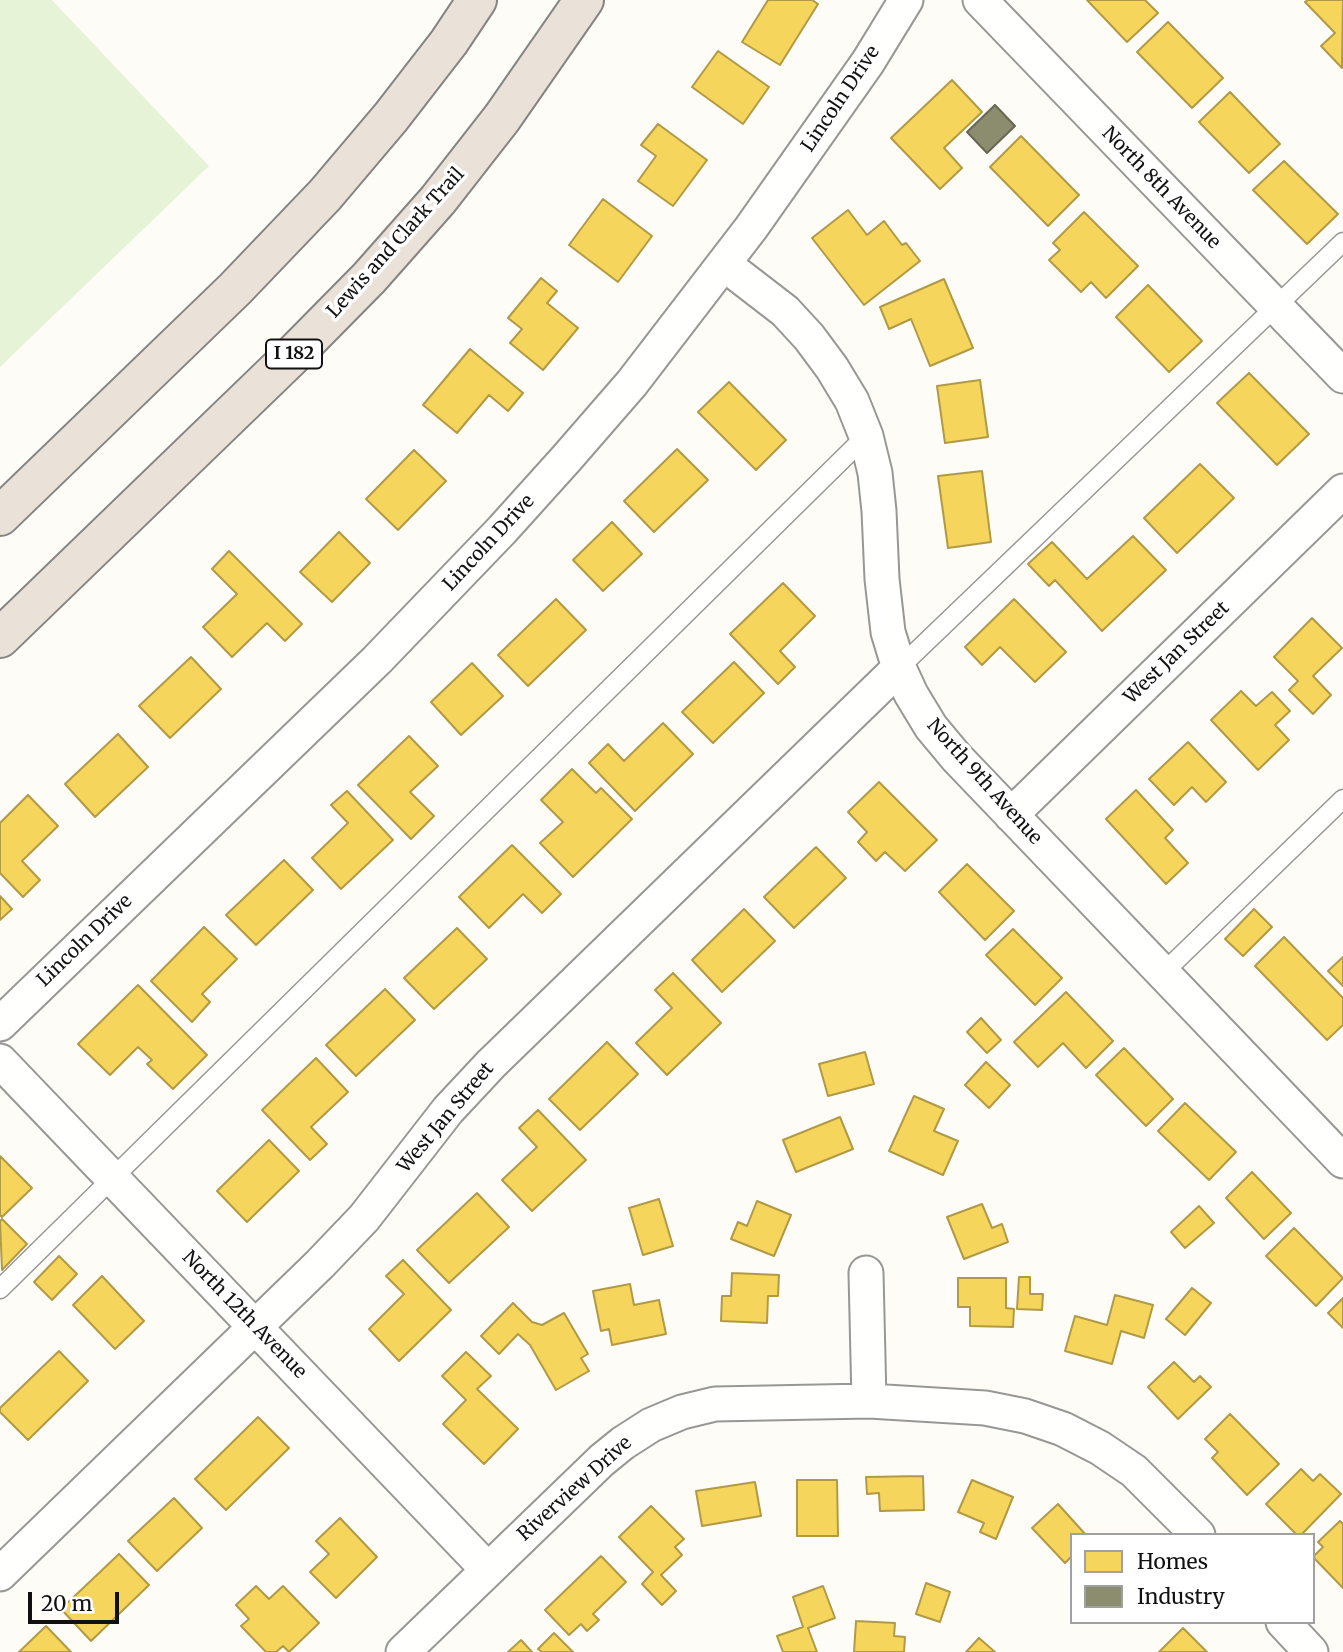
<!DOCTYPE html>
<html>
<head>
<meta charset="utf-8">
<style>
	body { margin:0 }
	#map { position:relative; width:1343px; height:1652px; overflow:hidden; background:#fdfcf7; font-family:Merriweather,serif }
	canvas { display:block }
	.legend { position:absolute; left:1070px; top:1533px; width:245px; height:91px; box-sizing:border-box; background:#fff; border:2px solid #a0a0a0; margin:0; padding:9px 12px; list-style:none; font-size:21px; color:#111 }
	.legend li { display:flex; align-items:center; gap:14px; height:35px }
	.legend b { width:35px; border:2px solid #a0a0a0 }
	.scale { position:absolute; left:28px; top:1592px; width:91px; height:32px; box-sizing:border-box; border:4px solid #111; border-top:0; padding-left:9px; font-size:21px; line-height:24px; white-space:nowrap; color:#111; -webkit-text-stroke:5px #fff; paint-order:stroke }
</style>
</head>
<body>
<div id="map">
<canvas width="1343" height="1652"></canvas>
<ul class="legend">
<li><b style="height:19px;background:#f6d55c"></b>Homes</li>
<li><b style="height:19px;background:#8c8c6e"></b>Industry</li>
</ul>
<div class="scale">20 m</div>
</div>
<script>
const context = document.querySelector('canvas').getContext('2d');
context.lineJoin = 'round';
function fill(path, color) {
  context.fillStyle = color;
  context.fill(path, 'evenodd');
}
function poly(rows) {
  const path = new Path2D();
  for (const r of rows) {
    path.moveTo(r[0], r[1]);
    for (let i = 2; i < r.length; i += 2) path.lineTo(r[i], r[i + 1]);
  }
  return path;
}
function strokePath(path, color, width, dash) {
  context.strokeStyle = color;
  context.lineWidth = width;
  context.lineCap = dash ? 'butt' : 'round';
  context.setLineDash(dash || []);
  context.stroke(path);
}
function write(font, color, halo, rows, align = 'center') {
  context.font = font + ' Merriweather,serif';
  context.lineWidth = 7;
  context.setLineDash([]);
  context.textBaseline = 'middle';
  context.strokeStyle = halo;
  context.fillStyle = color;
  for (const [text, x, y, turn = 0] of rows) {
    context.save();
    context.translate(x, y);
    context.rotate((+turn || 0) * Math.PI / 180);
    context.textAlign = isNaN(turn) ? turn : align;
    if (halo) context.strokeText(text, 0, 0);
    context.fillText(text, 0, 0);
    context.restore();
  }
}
const green = poly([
	[0,0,52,0,209,166,0,367]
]);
const homes = poly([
	[768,0,812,0,818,4,780,65,742,42,768,0],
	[1087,0,1145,0,1158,13,1127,42,1087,0],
	[1308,0,1343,0,1342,68,1321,46,1335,33,1305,2,1308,0],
	[1168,22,1223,78,1192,108,1137,52,1168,22],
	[718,51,769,87,743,124,692,87,718,51],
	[952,80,982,112,944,148,962,168,940,189,891,138,952,80],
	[1230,92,1280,144,1249,173,1199,122,1230,92],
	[658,124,707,160,673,206,638,181,656,156,641,145,658,124],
	[1021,136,1079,195,1048,226,990,167,1021,136],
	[1284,161,1338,214,1307,244,1253,190,1284,161],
	[603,199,652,236,618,282,569,245,603,199],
	[848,210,867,235,884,221,902,245,906,243,920,261,864,305,812,238,848,210],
	[1084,212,1138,266,1106,298,1091,282,1081,292,1049,260,1060,250,1053,243,1084,212],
	[541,278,557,291,547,303,578,328,543,370,510,343,522,329,508,318,541,278],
	[944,279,973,348,930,366,911,319,889,329,880,307,944,279],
	[1148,285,1202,341,1169,372,1116,317,1148,285],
	[470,349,523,393,508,411,489,395,457,433,423,405,470,349],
	[1249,373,1309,434,1277,465,1217,403,1249,373],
	[980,380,988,437,945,443,937,386,980,380],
	[729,382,786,440,756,470,698,412,729,382],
	[677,449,708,480,654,532,624,501,677,449],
	[414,450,446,481,398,530,366,499,414,450],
	[1200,464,1234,498,1177,553,1144,518,1200,464],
	[982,471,991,542,948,548,938,476,982,471],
	[612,522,642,554,603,591,573,560,612,522],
	[339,532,370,563,332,602,300,572,339,532],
	[1133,536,1166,570,1102,631,1055,580,1049,586,1028,564,1052,542,1087,579,1133,536],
	[229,551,302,624,285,641,267,623,232,657,203,627,237,594,212,569,229,551],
	[783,583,815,616,780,651,795,667,778,684,730,634,783,583],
	[556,599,586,630,528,686,498,655,556,599],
	[1014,599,1066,652,1035,682,1000,647,982,665,965,647,1014,599],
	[1312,618,1342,648,1313,676,1331,695,1313,714,1289,690,1298,681,1274,657,1312,618],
	[191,657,221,689,170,738,139,706,191,657],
	[734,662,764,693,713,743,682,712,734,662],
	[472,663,503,696,461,735,431,702,472,663],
	[1241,691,1256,706,1272,692,1290,711,1275,725,1289,740,1258,770,1211,720,1241,691],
	[663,723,693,754,635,811,589,763,608,744,624,761,663,723],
	[118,734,148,767,95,817,65,784,118,734],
	[409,736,438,766,410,792,434,816,411,839,358,785,409,736],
	[1188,742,1226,782,1206,802,1192,787,1174,805,1149,779,1188,742],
	[572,769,596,793,601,788,632,819,573,877,540,843,563,822,541,800,572,769],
	[879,782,937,840,905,871,885,852,876,861,858,842,867,832,848,812,879,782],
	[1136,790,1173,830,1165,838,1188,863,1166,884,1106,819,1136,790],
	[347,791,393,840,341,889,312,858,348,823,331,805,347,791],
	[28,795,58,826,22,861,40,880,23,897,0,873,0,823,28,795],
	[512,845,561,894,542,913,523,894,489,928,459,897,512,845],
	[816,847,846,878,794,928,764,897,816,847],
	[284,860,313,890,256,945,226,915,284,860],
	[967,864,1014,911,985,940,939,892,967,864],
	[0,896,12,909,0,920,0,896],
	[744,909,775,941,722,992,692,960,744,909],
	[1254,909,1272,927,1243,956,1225,939,1254,909],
	[204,927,237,959,202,994,210,1002,192,1022,151,981,204,927],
	[457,928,487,959,434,1009,404,978,457,928],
	[1013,929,1062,978,1035,1005,986,955,1013,929],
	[1284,937,1343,998,1343,1025,1327,1040,1255,966,1284,937],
	[1343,957,1343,986,1328,971,1343,957],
	[673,973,721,1023,667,1075,636,1043,672,1008,655,990,673,973],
	[138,985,207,1055,173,1089,147,1064,152,1060,138,1047,110,1075,78,1044,138,985],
	[385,989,415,1020,356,1076,326,1045,385,989],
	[1066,992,1113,1041,1086,1068,1063,1043,1038,1067,1014,1042,1066,992],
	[981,1018,1001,1040,987,1053,967,1032,981,1018],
	[607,1042,638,1074,580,1130,549,1099,607,1042],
	[1124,1048,1173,1099,1146,1126,1096,1075,1124,1048],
	[865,1052,874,1084,828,1096,819,1064,865,1052],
	[316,1058,348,1092,311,1127,327,1144,310,1160,262,1110,316,1058],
	[986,1062,1010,1085,989,1108,965,1085,986,1062],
	[914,1096,944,1109,934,1131,958,1141,943,1175,889,1151,914,1096],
	[1185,1103,1236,1152,1209,1180,1158,1131,1185,1103],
	[538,1110,586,1160,532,1211,502,1180,537,1147,519,1128,538,1110],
	[840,1117,853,1149,796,1172,783,1140,840,1117],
	[269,1140,299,1171,247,1222,217,1191,269,1140],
	[0,1156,32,1188,2,1217,0,1215,0,1156],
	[1252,1172,1291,1213,1264,1239,1226,1198,1252,1172],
	[477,1193,509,1227,449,1283,417,1250,477,1193],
	[659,1199,673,1246,643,1255,629,1208,659,1199],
	[757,1201,791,1215,774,1256,731,1239,738,1222,747,1226,757,1201],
	[982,1204,992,1228,1002,1224,1008,1242,964,1259,947,1217,982,1204],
	[1199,1206,1214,1223,1185,1248,1171,1232,1199,1206],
	[2,1219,27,1244,2,1270,0,1221,2,1219],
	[1294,1228,1343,1278,1316,1306,1266,1256,1294,1228],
	[59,1256,77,1274,52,1300,34,1282,59,1256],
	[403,1260,451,1310,399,1361,369,1329,404,1294,386,1276,403,1260],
	[732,1273,779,1275,778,1296,768,1296,767,1323,721,1321,722,1296,731,1296,732,1273],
	[102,1276,144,1321,115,1349,73,1305,102,1276],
	[1019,1277,1030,1277,1030,1294,1043,1294,1042,1310,1017,1309,1019,1277],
	[958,1278,1006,1278,1006,1308,1014,1309,1013,1327,970,1326,970,1307,958,1307,958,1278],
	[630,1284,634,1305,659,1300,666,1334,612,1345,609,1329,601,1331,593,1291,630,1284],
	[1192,1288,1211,1303,1185,1335,1166,1319,1192,1288],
	[1115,1295,1153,1305,1144,1338,1121,1331,1112,1364,1065,1351,1075,1316,1107,1325,1115,1295],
	[1343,1298,1343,1328,1328,1313,1343,1298],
	[513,1303,532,1322,542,1325,564,1313,588,1354,581,1358,589,1371,556,1390,530,1345,518,1334,499,1354,481,1336,513,1303],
	[59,1351,88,1381,28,1440,0,1412,0,1408,59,1351],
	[466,1352,491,1376,477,1389,518,1429,484,1464,443,1424,466,1400,442,1376,466,1352],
	[1174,1362,1194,1382,1200,1376,1211,1387,1178,1419,1148,1387,1174,1362],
	[1230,1414,1279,1464,1247,1495,1212,1458,1218,1452,1205,1439,1230,1414],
	[258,1417,289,1448,226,1510,195,1479,258,1417],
	[1301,1469,1313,1481,1320,1474,1341,1494,1301,1535,1297,1535,1266,1504,1301,1469],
	[923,1476,924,1510,880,1511,879,1493,867,1494,866,1477,923,1476],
	[797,1480,837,1480,838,1536,797,1536,797,1480],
	[972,1480,1013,1497,996,1539,980,1532,984,1523,958,1512,972,1480],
	[755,1482,761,1516,702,1526,696,1491,755,1482],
	[174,1498,202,1528,157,1571,128,1541,174,1498],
	[1058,1504,1086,1535,1072,1535,1072,1556,1065,1563,1032,1528,1058,1504],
	[651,1506,684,1539,675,1547,682,1555,661,1575,676,1591,662,1605,642,1584,653,1572,619,1537,651,1506],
	[340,1518,377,1557,336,1598,310,1572,329,1554,316,1541,340,1518],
	[1340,1521,1343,1524,1343,1588,1313,1557,1323,1547,1318,1542,1340,1521],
	[119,1554,149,1585,91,1641,61,1609,119,1554],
	[601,1556,626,1582,593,1614,599,1620,587,1631,581,1624,569,1635,545,1610,601,1556],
	[926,1583,950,1592,940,1622,916,1614,926,1583],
	[256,1586,269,1599,283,1586,319,1623,289,1652,283,1646,276,1652,266,1652,241,1626,249,1619,236,1605,256,1586],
	[823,1586,835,1618,808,1628,817,1652,783,1652,777,1636,803,1627,793,1597,823,1586],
	[856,1621,895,1623,894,1636,905,1637,904,1652,854,1652,856,1621],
	[46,1626,71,1652,19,1652,46,1626],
	[1183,1628,1207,1652,1159,1652,1183,1628],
	[554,1633,573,1652,542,1652,538,1649,554,1633],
	[979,1638,995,1652,966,1652,979,1638],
	[521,1640,532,1652,508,1652,521,1640]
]);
const industry = poly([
	[995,105,1015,126,987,153,967,132,995,105]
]);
const lane = poly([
	[899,668,1343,242],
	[1163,973,1343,799],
	[0,1289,866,436]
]);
const street = poly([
	[980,0,1343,376],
	[724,264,785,311,809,337,832,368,852,401,866,436,875,473,879,511,882,579,888,632,899,668,911,694,931,727,956,757,1343,1161],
	[1011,815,1343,491],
	[0,1024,377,660,502,530,566,459,632,383,751,228,868,62,906,0],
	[0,1061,488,1570],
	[866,1273,869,1401],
	[0,1574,320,1264,364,1218,448,1110,491,1064,899,668],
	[1283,1622,1311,1652],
	[403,1652,602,1460,623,1443,651,1425,682,1412,715,1404,869,1401,985,1408,1025,1416,1063,1429,1100,1448,1134,1471,1198,1535]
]);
const highway = poly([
	[0,516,235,289,325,195,391,117,449,42,477,0],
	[0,638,296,352,369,278,438,200,502,118,584,0]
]);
const shields = [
	[294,354,56]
];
const shieldNames = [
	["I 182",294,354]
];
const streetNames = [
	["Lincoln Drive",841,99,-56],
	["North 8th Avenue",1161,188,46],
	["Lewis and Clark Trail",396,243,-48],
	["Lincoln Drive",489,543,-47],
	["West Jan Street",1177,653,-44],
	["North 9th Avenue",984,782,48],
	["Lincoln Drive",85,941,-44],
	["West Jan Street",446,1118,-50],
	["North 12th Avenue",244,1315,46],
	["Riverview Drive",575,1489,-42]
];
fill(green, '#e7f3d7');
fill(homes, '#f6d55c');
strokePath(homes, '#b19a46', 2);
fill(industry, '#8c8c6e');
strokePath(industry, '#676752', 2);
strokePath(lane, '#979795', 21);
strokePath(street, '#979795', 37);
strokePath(highway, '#858482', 42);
strokePath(lane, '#fffffe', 18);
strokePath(street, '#fffffe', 33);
strokePath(highway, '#eae1d8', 38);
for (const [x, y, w] of shields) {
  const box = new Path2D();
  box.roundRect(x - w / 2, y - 14.5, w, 29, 5);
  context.fillStyle = '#fff';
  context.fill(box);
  strokePath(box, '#111', 2);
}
write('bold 18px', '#111', null, shieldNames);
write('19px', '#111', '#fff', streetNames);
</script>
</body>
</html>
